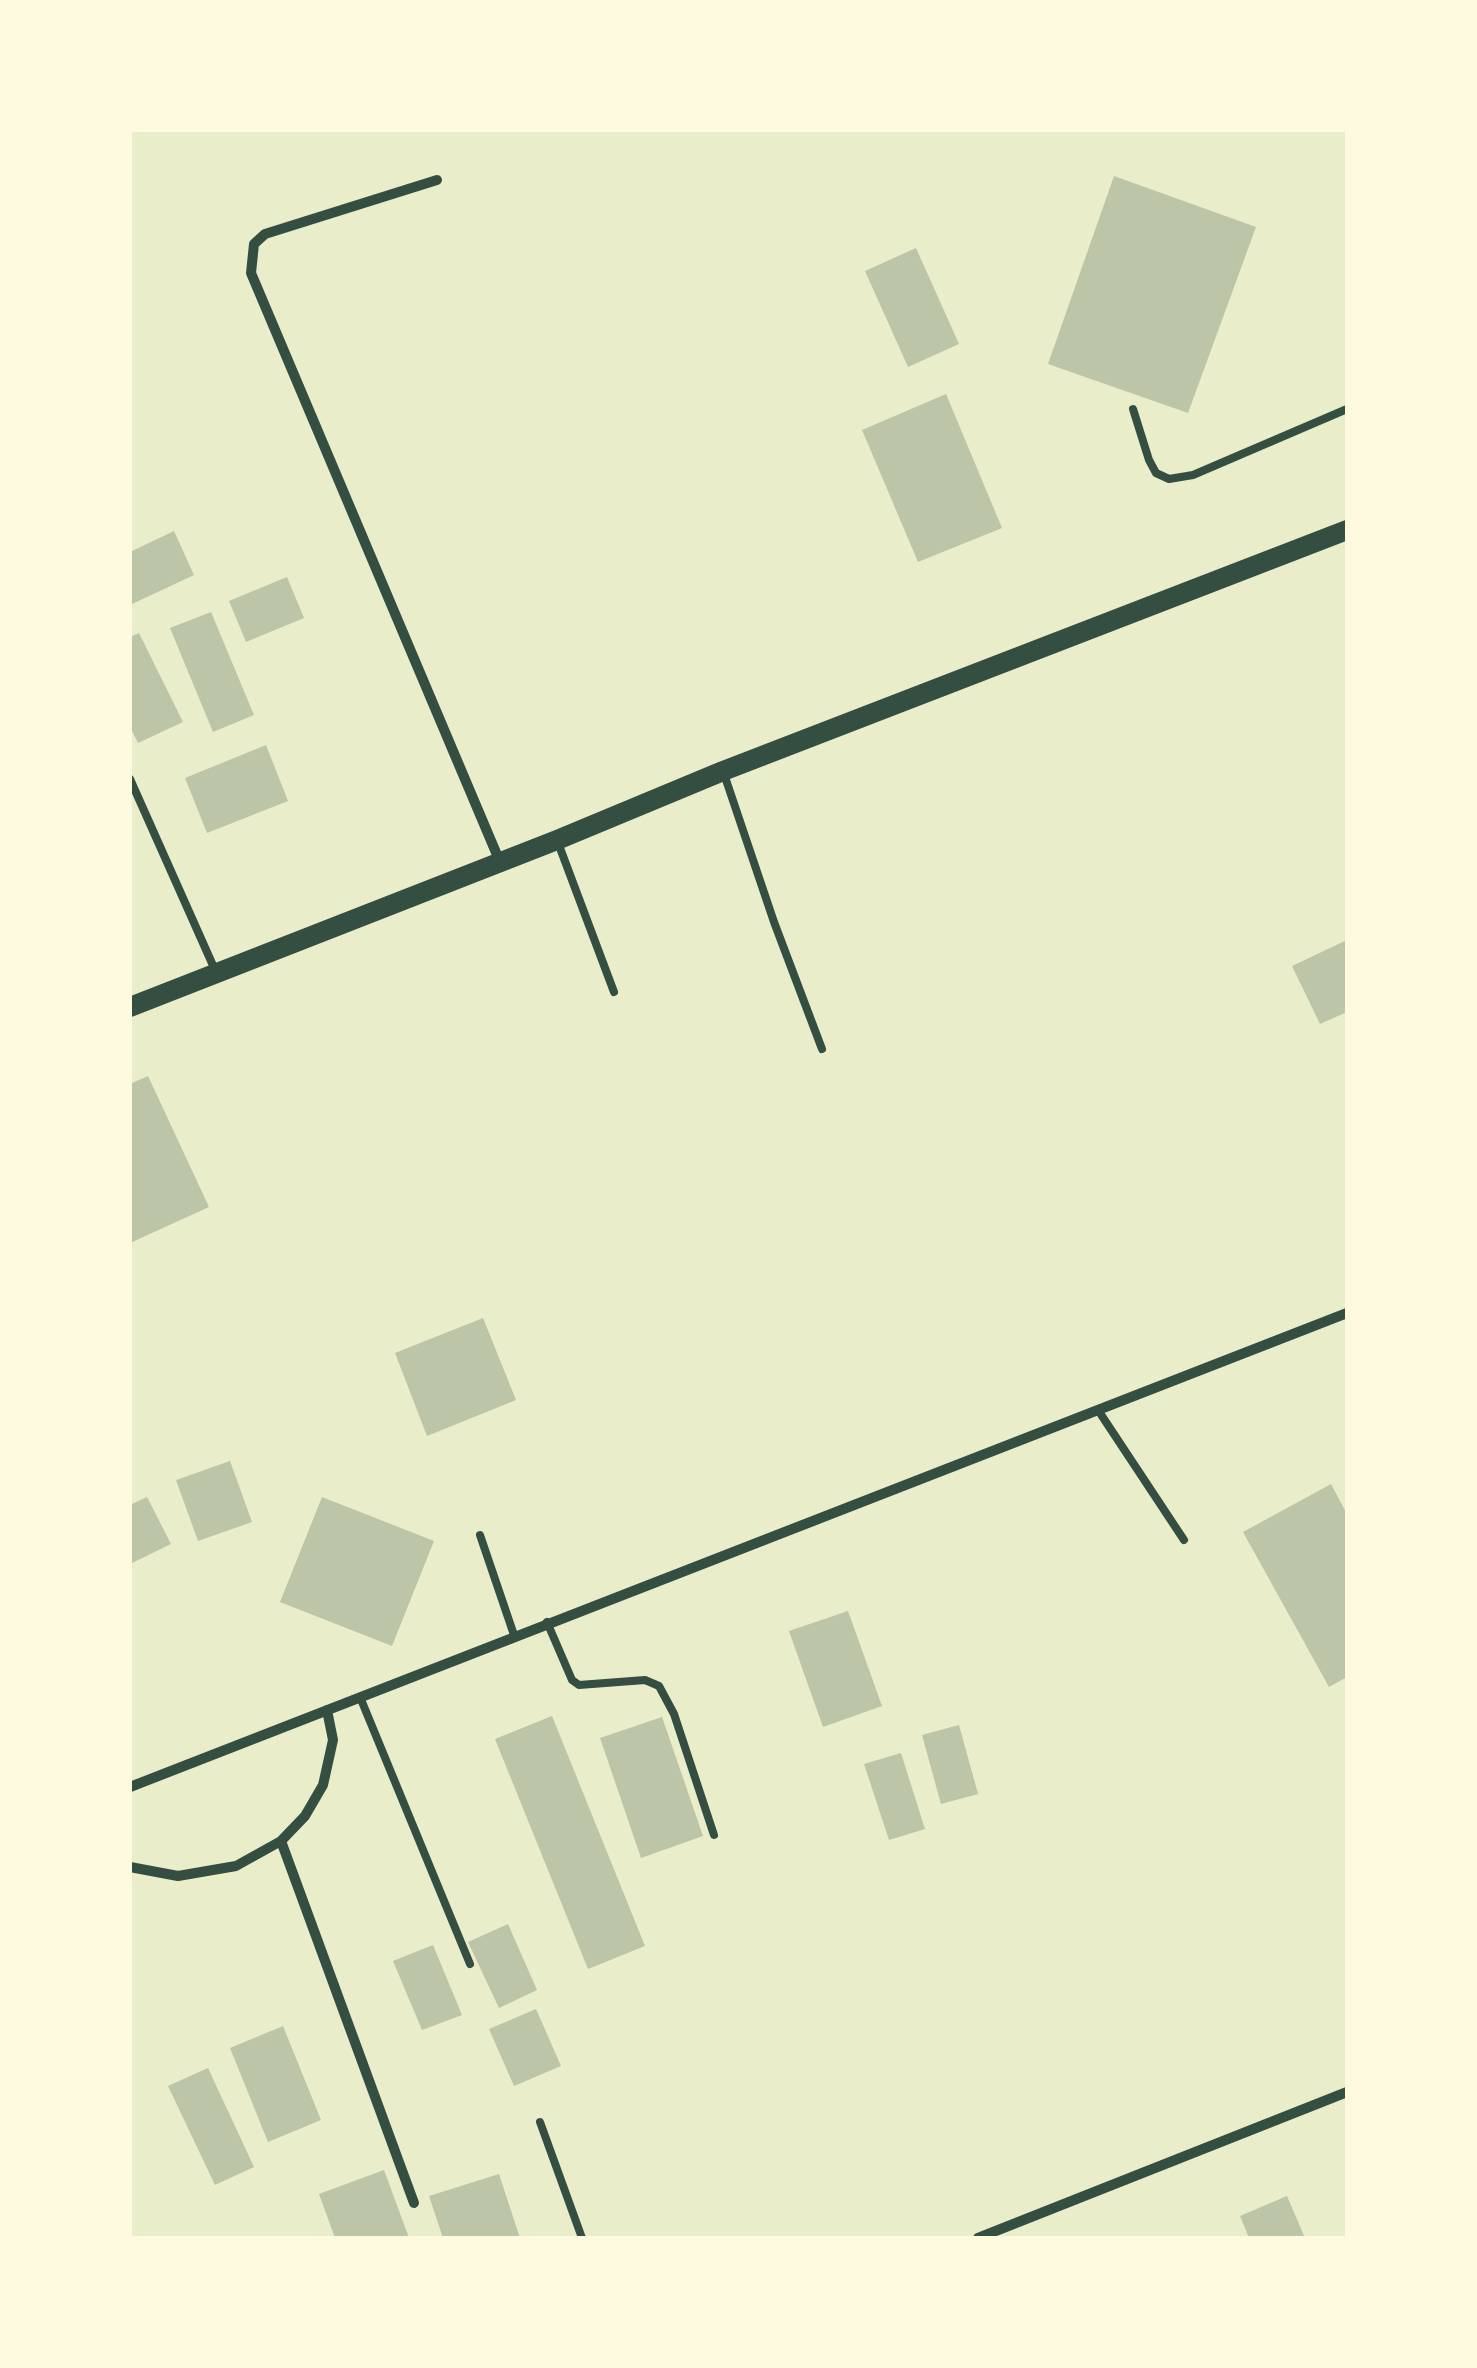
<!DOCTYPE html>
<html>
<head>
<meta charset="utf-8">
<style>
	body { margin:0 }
	#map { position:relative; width:1477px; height:2368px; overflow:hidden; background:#e9edc9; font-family:Mulish,sans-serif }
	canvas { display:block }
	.frame { position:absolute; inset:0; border:132px solid #fefae0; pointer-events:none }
</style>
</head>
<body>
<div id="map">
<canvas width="1477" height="2368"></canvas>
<div class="frame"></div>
</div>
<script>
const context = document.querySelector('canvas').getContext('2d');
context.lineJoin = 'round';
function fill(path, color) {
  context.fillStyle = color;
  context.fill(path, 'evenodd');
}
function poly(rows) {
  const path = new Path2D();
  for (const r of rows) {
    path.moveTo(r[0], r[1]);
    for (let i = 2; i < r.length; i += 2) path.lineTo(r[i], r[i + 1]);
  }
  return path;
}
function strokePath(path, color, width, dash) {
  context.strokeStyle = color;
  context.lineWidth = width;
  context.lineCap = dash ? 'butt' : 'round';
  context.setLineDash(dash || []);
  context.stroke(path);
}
const building = poly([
	[1114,176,1256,227,1188,413,1048,364],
	[916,248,959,344,908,367,865,271],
	[946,394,1002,528,918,562,862,430],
	[174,531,194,575,130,605,130,552],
	[287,577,304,618,246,642,229,601],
	[211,612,254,715,213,732,170,628],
	[139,633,183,722,138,743,130,727,130,637],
	[266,745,288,801,207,833,185,778],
	[1347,940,1347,1012,1320,1024,1292,966],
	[148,1076,209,1207,130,1243,130,1084],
	[483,1318,516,1400,427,1436,395,1353],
	[230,1461,252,1522,198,1541,176,1480],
	[1331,1484,1347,1514,1347,1677,1329,1687,1243,1532],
	[147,1497,171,1544,130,1564,130,1505],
	[322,1497,434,1541,392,1646,280,1602],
	[848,1611,882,1706,823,1727,789,1631],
	[552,1716,645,1946,588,1969,495,1739],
	[662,1717,703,1836,641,1858,600,1738],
	[959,1725,978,1794,941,1804,922,1735],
	[901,1753,925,1829,889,1840,864,1764],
	[508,1924,537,1990,499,2008,468,1942],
	[433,1945,462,2015,422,2030,393,1961],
	[536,2009,561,2066,514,2086,489,2029],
	[283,2026,321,2120,268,2142,230,2048],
	[208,2068,254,2167,215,2185,168,2086],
	[384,2170,409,2238,335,2238,319,2194],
	[499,2174,520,2238,443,2238,429,2196],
	[1287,2196,1305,2238,1249,2238,1240,2216]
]);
const service = poly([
	[1133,409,1149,460,1156,473,1169,479,1193,475,1347,409],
	[723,771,774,922,822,1049],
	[130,779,215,970],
	[557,840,614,992],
	[1098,1410,1184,1540],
	[480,1535,514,1635],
	[547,1622,572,1680,579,1685,645,1680,659,1686,674,1714,714,1835],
	[360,1697,470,1964],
	[540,2122,582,2238]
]);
const minor = poly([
	[437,180,265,234,254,244,251,273,500,862],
	[130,1787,1347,1313],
	[281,1841,414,2203],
	[130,1867,178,1876,236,1866,281,1841,305,1816,323,1785,333,1740,327,1710],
	[978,2238,1347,2092]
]);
const secondary = poly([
	[130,1007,557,840,723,771,1347,530]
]);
fill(building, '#bcc5a7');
strokePath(service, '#344e41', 8);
strokePath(minor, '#344e41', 10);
strokePath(secondary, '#344e41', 20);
</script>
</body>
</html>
